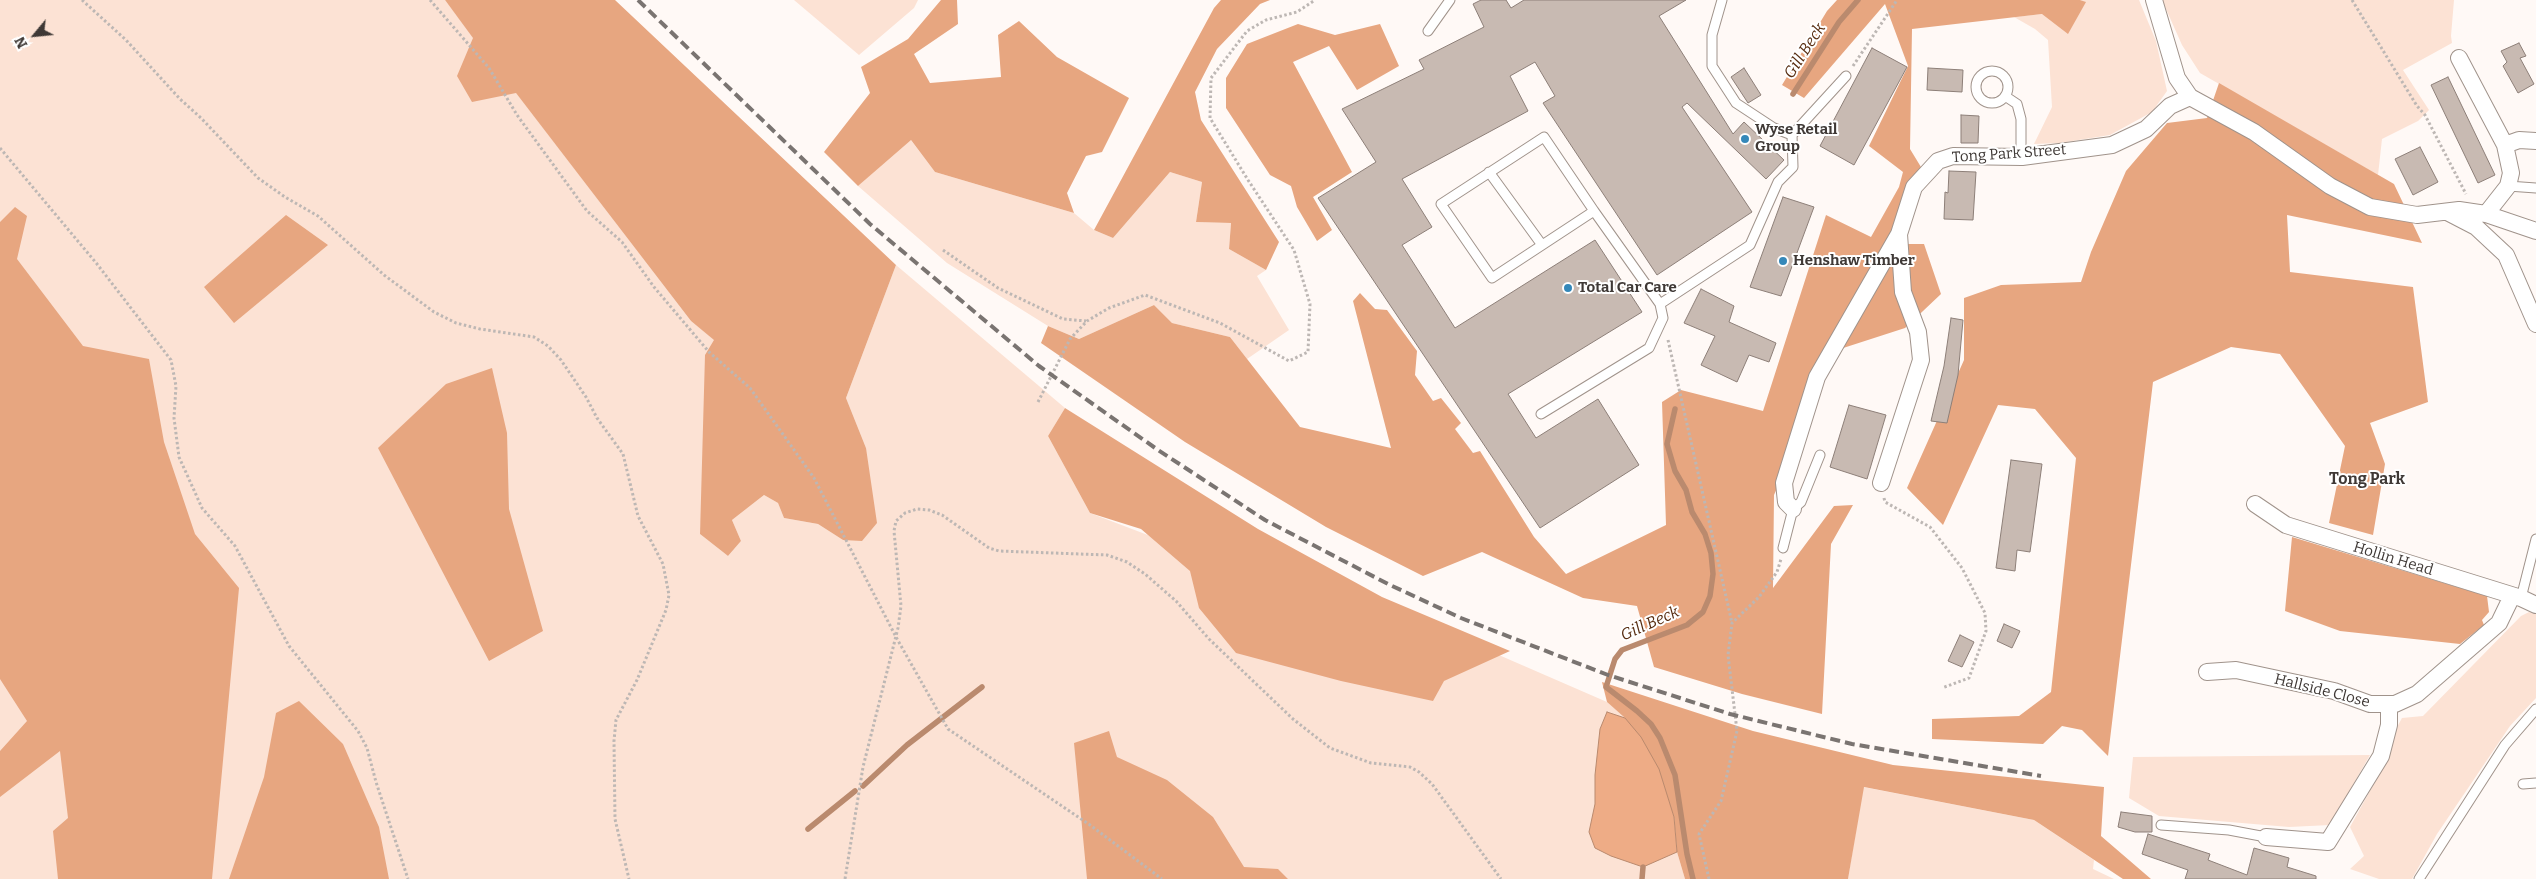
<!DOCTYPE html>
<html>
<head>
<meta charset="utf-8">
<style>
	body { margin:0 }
	#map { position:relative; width:2536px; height:879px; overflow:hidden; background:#fff9f6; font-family:Bitter,serif }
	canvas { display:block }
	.north { position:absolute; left:10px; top:10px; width:50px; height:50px; -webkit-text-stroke:4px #fff; paint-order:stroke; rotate:242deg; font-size:14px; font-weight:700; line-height:20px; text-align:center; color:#3f3936 }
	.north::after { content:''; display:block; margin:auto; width:18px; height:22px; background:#3f3936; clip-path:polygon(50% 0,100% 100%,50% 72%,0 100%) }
</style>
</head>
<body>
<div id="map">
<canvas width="2536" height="879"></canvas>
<div class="north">N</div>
</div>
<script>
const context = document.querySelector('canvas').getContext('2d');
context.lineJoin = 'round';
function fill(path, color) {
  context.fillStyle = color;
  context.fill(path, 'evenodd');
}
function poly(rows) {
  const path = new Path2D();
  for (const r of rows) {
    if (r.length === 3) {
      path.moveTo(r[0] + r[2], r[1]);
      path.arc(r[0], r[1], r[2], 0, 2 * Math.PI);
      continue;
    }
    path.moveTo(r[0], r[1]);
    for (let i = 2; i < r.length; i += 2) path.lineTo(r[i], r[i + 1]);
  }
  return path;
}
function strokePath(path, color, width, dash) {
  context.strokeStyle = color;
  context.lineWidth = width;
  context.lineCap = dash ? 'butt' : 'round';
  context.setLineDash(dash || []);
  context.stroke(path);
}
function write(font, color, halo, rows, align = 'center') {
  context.font = font + ' Bitter,serif';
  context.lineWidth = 4;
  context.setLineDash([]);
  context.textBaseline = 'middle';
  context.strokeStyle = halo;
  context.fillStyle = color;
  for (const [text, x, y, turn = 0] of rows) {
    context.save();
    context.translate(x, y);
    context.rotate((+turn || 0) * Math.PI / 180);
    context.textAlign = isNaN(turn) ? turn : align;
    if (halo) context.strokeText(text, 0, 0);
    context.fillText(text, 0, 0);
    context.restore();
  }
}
const green = poly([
	[0,0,445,0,691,321,715,340,700,534,728,556,741,541,732,520,764,495,778,503,784,518,818,524,843,540,866,448,846,398,896,265,1065,408,1048,436,1090,513,1195,553,1416,619,1607,702,1625,718,1674,817,1677,852,1685,879,0,879],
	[794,0,918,0,914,8,859,55],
	[2080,0,2139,0,2156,41,2167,91,2152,112,2110,135,2060,143,2034,144,2052,107,2048,40,2035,29,2014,17,2043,14,2085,2],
	[2162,0,2454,0,2451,36,2452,43,2403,70,2429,110,2418,121,2382,139,2378,175,2200,73,2182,45],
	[910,139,935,172,1074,213,1094,230,1113,238,1170,172,1202,182,1196,222,1231,223,1229,249,1266,270,1257,276,1289,330,1247,359,1230,337,1172,323,1154,305,1079,339,1048,326,947,263,858,186],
	[2529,612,2536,614,2536,698,2510,726,2437,834,2412,879,2379,879,2350,869,2364,856,2350,827,2387,760,2396,729,2402,718,2423,716,2521,616],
	[2370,755,2330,825,2289,827,2159,816,2129,798,2133,757],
	[1863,787,2034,820,2094,860,2093,869,2114,879,1848,879]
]);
const forest = poly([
	[445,0,615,0,896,265,846,398,866,448,877,523,862,541,843,540,818,524,784,518,778,503,764,495,732,520,741,541,728,556,700,534,705,355,714,340,691,321,516,93,472,102,457,76,473,38],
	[941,0,957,0,958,24,914,54,930,83,1001,77,998,35,1019,21,1057,57,1129,98,1102,152,1086,156,1067,193,1074,213,935,172,911,140,858,186,824,152,870,93,861,67,908,39],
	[1221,0,1270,0,1260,4,1217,49,1195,92,1201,120,1279,242,1266,270,1229,249,1231,223,1196,222,1202,182,1170,172,1113,238,1094,230,1214,8],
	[1837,0,2080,0,2086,2,2068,34,2042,14,1912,29,1910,149,1924,172,1885,244,1924,244,1941,294,1905,328,1837,350,1774,495,1773,588,1834,506,1853,505,1831,544,1822,714,1742,694,1654,667,1637,606,1583,598,1482,552,1423,576,1326,527,1185,442,1041,343,1048,326,1079,339,1154,305,1172,323,1230,337,1300,427,1391,448,1353,301,1360,293,1375,309,1387,310,1417,351,1415,375,1433,401,1441,398,1461,423,1455,429,1473,453,1480,451,1534,537,1566,574,1666,525,1662,402,1681,390,1763,411,1826,215,1871,237,1899,187,1903,172,1869,146,1908,66,1885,4,1804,98,1782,85,1827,11],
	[1298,24,1335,35,1380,24,1399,66,1357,90,1329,46,1293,62,1352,172,1313,197,1332,230,1317,241,1297,207,1291,186,1270,175,1226,108,1226,78,1247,44],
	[2219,83,2394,184,2422,243,2287,215,2290,272,2413,287,2428,402,2370,423,2385,464,2373,535,2329,523,2345,446,2280,354,2231,347,2153,382,2108,756,2082,730,2062,726,2043,744,1932,739,1932,719,2019,716,2051,692,2076,458,2035,409,1998,405,1943,525,1907,488,1964,360,1964,298,2001,285,2081,282,2091,252,2126,171,2167,123,2207,118],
	[15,207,27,216,17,259,83,346,149,359,164,442,195,534,239,588,212,879,58,879,53,831,68,818,60,751,0,797,0,751,27,721,0,679,0,222],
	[286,215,328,245,234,323,204,287],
	[492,368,507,433,509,509,543,631,489,661,378,448,446,384],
	[1065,408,1258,529,1382,597,1510,651,1444,681,1433,701,1341,681,1236,653,1199,608,1190,571,1141,529,1090,513,1048,436],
	[2292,537,2487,596,2489,612,2482,620,2484,625,2460,644,2340,631,2285,611],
	[1602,682,1753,731,1893,765,2104,787,2101,836,2151,879,2123,879,2034,820,1864,787,1848,879,1685,879,1677,852,1674,817,1625,718,1607,702],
	[299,701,343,744,379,827,389,879,229,879,264,777,276,713],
	[1109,731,1117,757,1167,780,1213,817,1244,867,1278,869,1288,879,1087,879,1074,743]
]);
const water = poly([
	[1607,712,1625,718,1641,737,1659,769,1674,817,1677,852,1643,867,1611,856,1595,848,1589,832,1595,804,1595,775,1600,729,1607,712]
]);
const stream = poly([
	[1793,94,1839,22,1858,0],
	[1675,409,1667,444,1675,471,1686,490,1692,512,1705,534,1711,553,1713,574,1710,596,1703,612,1687,625,1622,650,1615,659,1606,687,1637,711,1651,724,1660,738,1675,775,1687,854,1693,879],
	[863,786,907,745,982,687],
	[808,829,855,791],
	[1642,879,1643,867]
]);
const building = poly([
	[1481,0,1506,0,1511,8,1524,0,1686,0,1659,16,1733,134,1744,122,1784,160,1766,179,1687,103,1682,107,1752,212,1657,275,1543,103,1555,96,1535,62,1510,76,1528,111,1402,179,1432,227,1402,245,1455,328,1595,240,1642,312,1508,394,1536,438,1598,399,1639,465,1540,528,1318,198,1376,162,1342,109,1424,69,1419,60,1484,27,1473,4,1481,0],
	[2519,43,2526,56,2520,58,2534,84,2518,93,2503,66,2507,62,2501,51,2519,43],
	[1872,48,1907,67,1854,165,1820,146,1872,48],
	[1744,68,1761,95,1748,103,1731,77,1744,68],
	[1928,68,1963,70,1962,92,1927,90,1928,68],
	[2448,77,2495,175,2478,183,2431,85,2448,77],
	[1961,115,1979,116,1978,143,1961,143,1961,115],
	[2420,147,2438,182,2413,195,2395,159,2420,147],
	[1949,171,1976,172,1973,220,1944,219,1945,192,1948,193,1949,171],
	[1783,197,1814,207,1781,296,1750,287,1783,197],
	[1701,289,1734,306,1729,322,1776,343,1769,362,1749,355,1737,382,1701,365,1715,336,1684,323,1701,289],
	[1951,318,1963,320,1958,375,1947,423,1931,421,1944,366,1951,318],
	[1849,405,1886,415,1867,479,1830,467,1849,405],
	[2011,460,2042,464,2030,552,2017,550,2015,571,1996,568,2011,460],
	[2004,624,2020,631,2012,648,1997,641,2004,624],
	[1960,635,1974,642,1962,667,1948,661,1960,635],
	[2121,812,2152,816,2152,832,2135,832,2118,827,2121,812],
	[2148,834,2210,854,2208,860,2247,875,2254,848,2289,858,2287,867,2316,876,2316,879,2185,879,2188,870,2142,854,2148,834]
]);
const path = poly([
	[82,0,126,40,180,99,201,118,258,178,285,197,318,216,384,275,434,312,456,323,480,329,534,337,548,346,561,360,586,397,597,418,623,454,638,516,663,564,669,595,666,610,637,680,616,720,614,741,615,819,629,879],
	[430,0,489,68,517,115,587,211,622,242,654,287,709,352,750,388,814,478,896,637,948,729,1090,825,1162,879],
	[2352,0,2417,106,2425,115,2466,194],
	[1853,66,1897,0],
	[0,148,97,264,171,360,176,386,174,418,179,457,202,508,235,546,289,646,358,731,367,748,376,782,408,879],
	[943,250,998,288,1063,319,1086,321],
	[1668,340,1732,623],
	[1038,402,1070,339,1087,321,1109,308,1145,295,1220,323,1289,361,1308,352,1310,304,1294,250,1248,180,1210,118,1211,78,1247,31,1266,20,1297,12,1315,0],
	[1884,498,1885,502,1930,527,1962,568,1985,613,1986,631,1969,678,1942,688],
	[845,879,863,767,898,628,901,606,894,531,896,521,905,513,917,509,929,510,942,515,989,548,999,551,1107,555,1127,562,1145,574,1176,601,1209,639,1293,719,1330,748,1371,763,1410,767,1419,772,1432,784,1501,879],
	[1709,879,1699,834,1721,801,1737,731,1728,655,1732,623,1759,597,1777,572,1781,559]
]);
const service = poly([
	[1722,0,1712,35,1712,66,1736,103,1774,128,1792,135,1846,76],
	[1428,31,1450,0],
	[1992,87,16],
	[2005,96,2017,104,2021,119,2021,156],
	[1489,172,1542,245],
	[2508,186,2536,188],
	[1594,211,1492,278,1441,204,1544,137,1594,211,1660,304],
	[1541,414,1649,348,1663,318,1660,304,1750,245,1778,182,1793,167,1792,135],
	[1783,548,1793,509,1801,502,1820,455],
	[2521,598,2536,539],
	[2523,784,2536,783],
	[2161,825,2229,830,2266,837],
	[2419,879,2505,745,2536,709]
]);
const minor = poly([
	[2154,0,2177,78,2190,97],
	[2505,145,2519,140,2536,141],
	[2449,213,2476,227,2506,255,2536,324],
	[2486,214,2536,231],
	[1881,483,1921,360,1918,332,1903,292,1899,234,1914,187,1938,161,1953,156,2022,157,2112,145,2146,129,2170,106,2190,97,2254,132,2330,186,2370,207,2417,215,2459,210,2486,214,2508,186,2511,173,2505,145,2459,58],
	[2255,504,2286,525,2521,598,2536,605],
	[1793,509,1786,502,1784,483,1817,377,1899,234],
	[2207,672,2236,670,2334,691,2370,704,2395,704,2417,694,2499,623,2512,596],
	[2266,837,2328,842,2381,756,2389,725,2389,704]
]);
const rail = poly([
	[638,0,870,224,1039,366,1158,450,1265,520,1388,584,1461,618,1608,675,1730,714,1852,744,2041,776]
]);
const markers = [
	[1745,139,5,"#3588b9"],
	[1783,261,5,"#3588b9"],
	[1568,288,5,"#3588b9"]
];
const poiNames = [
	["Wyse Retail",1755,130],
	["Group",1755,147],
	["Henshaw Timber",1793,261],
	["Total Car Care",1578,288]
];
const streetNames = [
	["Tong Park Street",2009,154,-4],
	["Hollin Head",2393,559,17],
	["Hallside Close",2322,691,14]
];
const waterNames = [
	["Gill Beck",1805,51,-57],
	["Gill Beck",1650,624,-24]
];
const neighbourhoodNames = [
	["Tong Park",2367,480]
];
fill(green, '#fce2d4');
fill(forest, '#e7a680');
fill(water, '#eeac86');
strokePath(water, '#ba8a6e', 1);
strokePath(stream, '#ba8a6e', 5.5);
fill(building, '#c8bab2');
strokePath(building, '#8d7f78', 1);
strokePath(service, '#a0938b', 11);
strokePath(minor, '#a0938b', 18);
strokePath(path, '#bdb7b4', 3, [2.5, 2.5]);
strokePath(service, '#fff', 9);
strokePath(minor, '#fff', 16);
strokePath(rail, '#7a7471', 4, [10, 5]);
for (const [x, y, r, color] of markers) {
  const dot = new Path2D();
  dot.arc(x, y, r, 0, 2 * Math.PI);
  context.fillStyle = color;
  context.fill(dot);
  strokePath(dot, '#fff', 2);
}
write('bold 15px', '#3f3936', '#fff', poiNames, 'left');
write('15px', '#3f3936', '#fff', streetNames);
write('italic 16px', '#582e12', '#fff', waterNames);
write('bold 16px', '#3f3936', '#fff', neighbourhoodNames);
</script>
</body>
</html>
